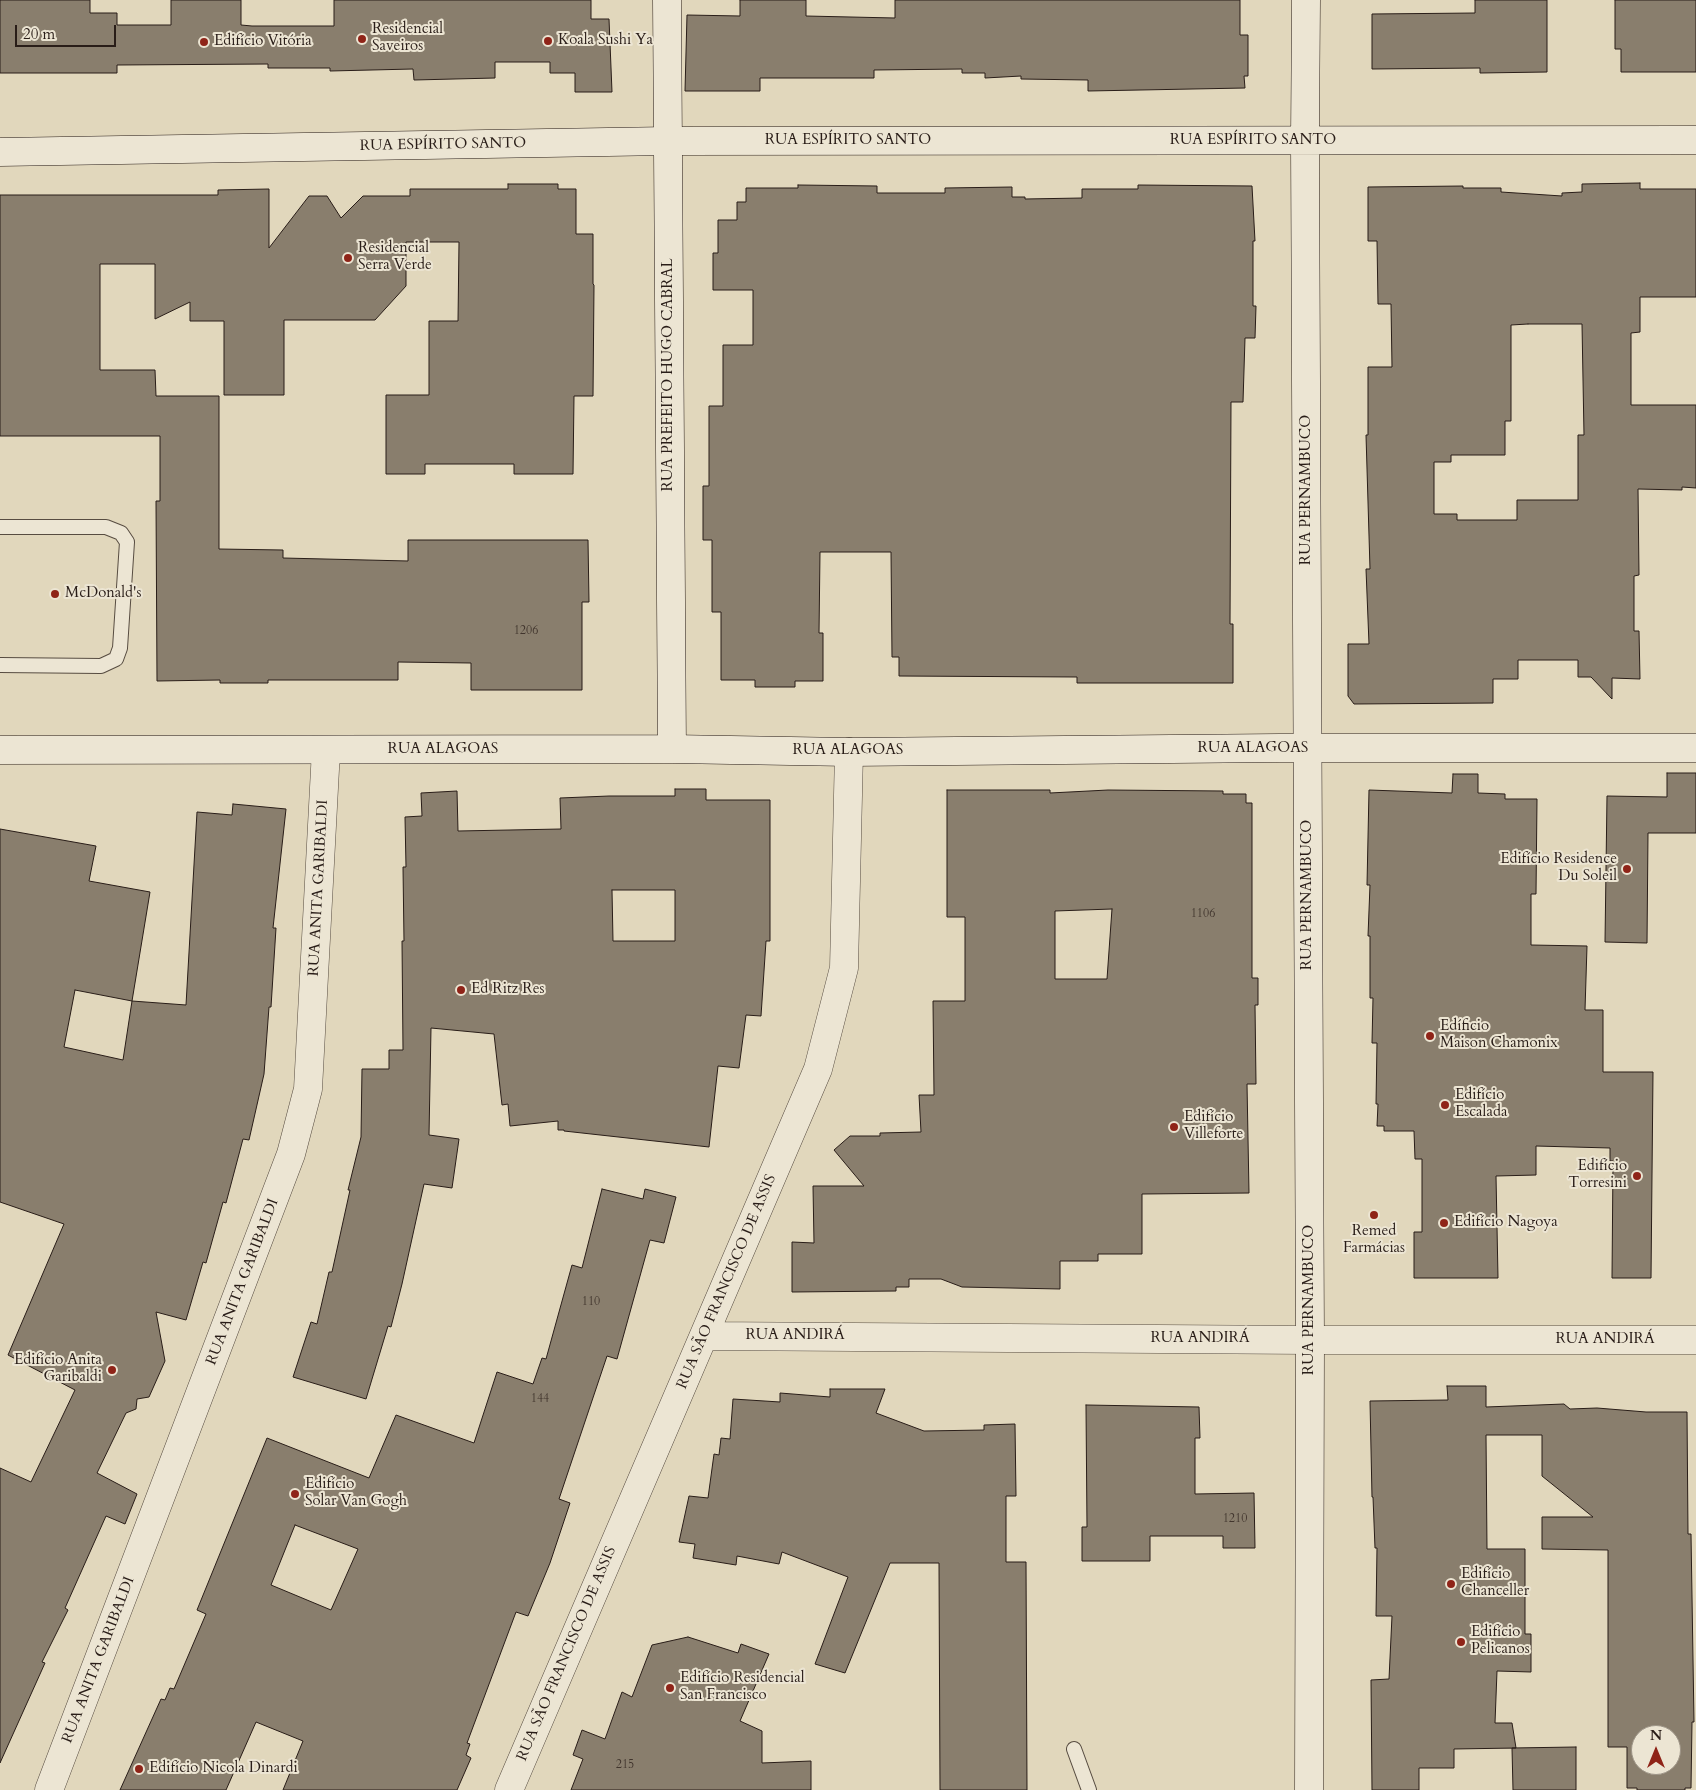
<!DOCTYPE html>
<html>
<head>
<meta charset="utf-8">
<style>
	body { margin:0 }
	#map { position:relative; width:1696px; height:1790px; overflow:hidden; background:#e1d7bc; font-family:Cardo,serif }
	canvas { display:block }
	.north { position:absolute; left:1631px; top:1725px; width:50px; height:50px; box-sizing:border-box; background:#ece5d3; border:1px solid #9e9588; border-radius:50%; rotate:0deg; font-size:14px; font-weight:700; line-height:20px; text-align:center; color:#291d18 }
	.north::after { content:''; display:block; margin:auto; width:18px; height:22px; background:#8f2418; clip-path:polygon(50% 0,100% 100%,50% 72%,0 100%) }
	.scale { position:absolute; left:15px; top:25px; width:101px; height:22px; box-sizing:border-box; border:2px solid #291d18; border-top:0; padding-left:6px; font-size:15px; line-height:18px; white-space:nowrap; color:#291d18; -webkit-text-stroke:4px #ece5d3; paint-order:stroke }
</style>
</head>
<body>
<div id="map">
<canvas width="1696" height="1790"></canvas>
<div class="north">N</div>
<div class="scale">20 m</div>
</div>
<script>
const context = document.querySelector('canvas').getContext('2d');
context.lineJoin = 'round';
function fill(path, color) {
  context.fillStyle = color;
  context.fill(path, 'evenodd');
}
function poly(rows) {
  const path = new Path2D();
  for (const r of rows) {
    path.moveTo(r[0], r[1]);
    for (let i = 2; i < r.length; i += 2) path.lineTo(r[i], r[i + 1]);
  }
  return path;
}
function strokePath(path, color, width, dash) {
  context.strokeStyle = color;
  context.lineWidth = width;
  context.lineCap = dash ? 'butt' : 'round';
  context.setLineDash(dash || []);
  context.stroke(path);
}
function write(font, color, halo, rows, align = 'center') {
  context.font = font + ' Cardo,serif';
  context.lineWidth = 4;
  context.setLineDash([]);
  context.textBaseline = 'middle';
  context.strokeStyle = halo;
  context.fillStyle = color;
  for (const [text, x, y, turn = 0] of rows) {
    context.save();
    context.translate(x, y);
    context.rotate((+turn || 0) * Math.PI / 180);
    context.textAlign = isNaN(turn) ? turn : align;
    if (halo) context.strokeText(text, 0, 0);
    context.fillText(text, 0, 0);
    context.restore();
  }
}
const building = poly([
	[0,0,90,0,90,13,117,13,117,25,171,25,171,0,241,0,241,25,252,26,334,26,334,0,591,0,591,19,609,19,612,92,575,92,575,73,550,73,550,62,495,62,495,78,414,80,413,69,330,71,330,68,268,68,268,64,117,65,117,73,0,73,0,0],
	[740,0,806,0,806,16,895,18,895,0,1240,0,1240,35,1248,35,1248,76,1244,76,1245,88,1088,91,1088,80,1021,79,1021,76,985,78,985,73,962,73,962,69,874,70,874,78,760,78,760,91,685,91,687,15,740,16,740,0],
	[1475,0,1547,0,1547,72,1480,73,1480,68,1372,69,1372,14,1475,13,1475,0],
	[1615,0,1696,0,1696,72,1621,72,1621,49,1615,49,1615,0],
	[1640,183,1640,189,1696,189,1696,297,1640,297,1640,332,1631,333,1631,405,1696,405,1696,488,1682,487,1682,490,1638,489,1639,575,1634,576,1634,631,1639,631,1640,679,1612,678,1612,699,1591,677,1578,677,1578,660,1518,660,1518,679,1493,679,1493,703,1354,704,1348,696,1348,644,1369,644,1366,569,1370,569,1366,435,1368,435,1368,367,1392,367,1391,304,1378,304,1377,241,1368,241,1368,187,1463,186,1463,188,1501,188,1501,192,1562,196,1562,193,1582,192,1582,184,1640,183],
	[1528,324,1582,324,1584,435,1578,435,1578,500,1517,500,1517,520,1457,520,1457,514,1434,514,1434,462,1451,462,1451,455,1505,455,1505,421,1511,421,1511,325,1528,324],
	[508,184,558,184,558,189,576,189,576,234,593,234,593,284,594,285,593,396,574,396,573,474,514,474,514,464,425,464,425,474,386,474,386,395,429,395,429,321,458,321,459,242,406,242,406,286,375,320,284,320,284,395,224,395,224,321,190,321,190,302,155,319,155,264,100,264,100,370,155,370,156,396,219,396,219,549,283,550,283,558,408,561,408,540,588,540,589,602,582,602,582,690,471,690,471,663,398,662,398,680,268,680,268,683,220,683,220,680,157,681,156,501,160,501,160,436,0,436,0,195,218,195,218,190,269,189,269,248,309,196,327,196,341,218,363,196,410,196,410,189,508,189,508,184],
	[798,185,877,186,877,193,945,193,945,188,1012,187,1012,197,1025,197,1025,199,1082,198,1082,189,1138,189,1138,185,1252,186,1255,241,1253,241,1253,306,1256,306,1255,338,1245,338,1243,402,1231,402,1230,624,1233,624,1233,683,1077,683,1077,677,899,676,899,657,892,657,891,552,820,552,819,633,823,633,823,681,795,681,795,687,755,687,755,680,721,680,721,612,712,612,712,540,703,540,703,486,709,486,709,406,723,406,723,345,753,345,753,290,713,290,713,253,718,253,718,220,737,220,737,202,746,202,746,188,798,188,798,185],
	[1667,773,1696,773,1696,833,1648,833,1647,943,1605,942,1607,796,1667,797,1667,773],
	[1453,774,1478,774,1478,793,1505,794,1505,799,1537,799,1536,894,1531,894,1531,945,1587,946,1585,1010,1603,1010,1603,1072,1653,1072,1651,1278,1612,1278,1613,1161,1610,1161,1610,1148,1536,1146,1536,1175,1496,1176,1498,1278,1414,1278,1414,1232,1422,1232,1422,1159,1415,1159,1414,1131,1384,1131,1384,1126,1377,1126,1378,1104,1376,1104,1377,1043,1372,1043,1373,998,1370,998,1370,936,1368,936,1370,885,1367,885,1369,790,1452,793,1453,774],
	[675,789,706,789,706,800,770,800,770,941,766,941,761,1016,746,1015,739,1068,718,1066,709,1147,564,1131,564,1130,558,1130,558,1121,510,1126,508,1104,502,1105,494,1034,431,1028,429,1135,459,1139,452,1188,424,1184,402,1284,391,1327,388,1326,366,1399,293,1377,311,1322,317,1324,329,1272,332,1272,350,1190,348,1190,361,1137,362,1069,389,1069,389,1050,403,1050,402,941,404,941,403,867,406,867,405,817,422,816,421,793,457,791,458,831,561,829,560,798,609,796,675,796,675,789],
	[612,890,675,890,675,941,613,941,612,890],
	[947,790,1050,790,1050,793,1108,790,1223,791,1223,794,1246,794,1246,803,1252,803,1252,978,1258,978,1258,1005,1255,1005,1256,1084,1247,1084,1249,1193,1142,1194,1142,1254,1098,1254,1098,1261,1060,1261,1060,1289,962,1287,941,1279,909,1279,909,1287,896,1287,896,1291,792,1292,792,1242,814,1243,813,1186,864,1186,834,1150,850,1136,880,1136,880,1133,921,1132,919,1095,934,1095,933,1001,965,1001,965,917,947,917,947,790],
	[1112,909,1107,979,1055,979,1055,911,1112,909],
	[233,804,286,809,273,928,276,928,271,1007,269,1007,264,1074,249,1140,243,1139,226,1203,223,1202,206,1263,203,1262,186,1320,156,1312,165,1361,149,1397,137,1399,136,1409,126,1413,97,1473,137,1494,125,1524,106,1516,65,1608,68,1610,42,1662,45,1663,0,1763,0,1468,31,1482,75,1390,8,1355,64,1224,0,1202,0,829,96,846,89,881,150,892,132,1001,186,1005,197,812,232,815,233,804],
	[75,990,132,1001,123,1060,64,1047,75,990],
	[602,1189,643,1199,645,1189,676,1197,664,1243,650,1240,617,1359,607,1356,559,1499,570,1503,550,1563,528,1616,516,1612,467,1743,470,1744,466,1755,471,1758,457,1790,283,1790,303,1741,256,1722,226,1790,120,1790,161,1699,165,1700,170,1688,174,1689,206,1614,197,1610,267,1438,369,1478,396,1415,474,1443,497,1372,533,1384,542,1358,546,1359,572,1265,582,1268,602,1189],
	[295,1525,358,1549,331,1610,271,1585,295,1525],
	[1447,1386,1486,1386,1486,1407,1564,1404,1570,1409,1597,1408,1646,1412,1687,1412,1688,1534,1691,1534,1694,1722,1692,1722,1691,1788,1685,1788,1685,1790,1637,1790,1637,1788,1627,1788,1627,1747,1608,1747,1608,1550,1542,1549,1542,1517,1593,1517,1542,1476,1542,1435,1486,1435,1487,1549,1525,1549,1525,1634,1531,1634,1531,1672,1497,1671,1495,1723,1512,1723,1516,1748,1454,1749,1454,1768,1419,1768,1419,1790,1372,1790,1371,1680,1389,1679,1392,1616,1376,1616,1377,1548,1375,1548,1373,1497,1372,1497,1370,1401,1448,1400,1447,1386],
	[1641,1735,1671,1735,1671,1765,1641,1765,1641,1735],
	[830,1389,885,1389,876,1413,924,1431,984,1430,984,1425,1015,1424,1016,1496,1006,1496,1006,1562,1026,1562,1027,1790,940,1790,939,1563,890,1563,845,1673,815,1664,848,1577,782,1552,779,1564,737,1556,736,1565,693,1558,695,1544,679,1542,689,1496,708,1498,714,1454,719,1455,721,1438,730,1439,733,1399,780,1402,780,1393,830,1397,830,1389],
	[1086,1405,1199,1407,1200,1438,1195,1438,1195,1494,1254,1493,1255,1548,1223,1548,1223,1536,1150,1536,1150,1561,1082,1561,1082,1527,1087,1527,1086,1405],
	[688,1637,738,1653,741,1644,769,1654,740,1721,762,1731,762,1763,811,1761,811,1790,571,1790,583,1759,573,1755,582,1730,605,1739,622,1692,632,1697,652,1645,688,1637],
	[1576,1747,1576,1790,1513,1790,1512,1748,1576,1747]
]);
const lane = poly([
	[0,527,106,527,121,533,127,542,120,648,116,659,101,666,0,665],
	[1074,1749,1089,1790]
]);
const street = poly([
	[704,1336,1310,1340,1696,1340],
	[49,1790,291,1154,308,1089,326,750],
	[509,1790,818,1069,844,968,849,752]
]);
const secondary = poly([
	[667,0,672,749],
	[1306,0,1305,141,1310,1340,1309,1790],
	[0,152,668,141,1696,140],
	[0,750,672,749,849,752,1279,748,1696,748]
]);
const markers = [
	[362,39,5,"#8f2418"],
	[548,41,5,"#8f2418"],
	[204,42,5,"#8f2418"],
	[348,258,5,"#8f2418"],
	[55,594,5,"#8f2418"],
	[1627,869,5,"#8f2418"],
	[461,990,5,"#8f2418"],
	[1430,1036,5,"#8f2418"],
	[1445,1105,5,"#8f2418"],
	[1174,1127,5,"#8f2418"],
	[1637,1176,5,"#8f2418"],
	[1374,1215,5,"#8f2418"],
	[1444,1223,5,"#8f2418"],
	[112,1370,5,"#8f2418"],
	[295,1494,5,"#8f2418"],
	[1451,1584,5,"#8f2418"],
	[1461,1642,5,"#8f2418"],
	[670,1688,5,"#8f2418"],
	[139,1769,5,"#8f2418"]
];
const numberNames = [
	["1206",526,631],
	["1106",1203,914],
	["110",591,1302],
	["144",540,1399],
	["1210",1235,1519],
	["215",625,1765]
];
const poiNames = [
	["Residencial",372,30],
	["Saveiros",372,47],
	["Koala Sushi Ya",558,41],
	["Edifício Vitória",214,42],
	["Residencial",358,249],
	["Serra Verde",358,266],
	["McDonald's",65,594],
	["Edifício Residence",1617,860,"right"],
	["Du Soleil",1617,877,"right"],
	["Ed Ritz Res",471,990],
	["Edíficio",1440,1027],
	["Maison Chamonix",1440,1044],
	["Edifício",1455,1096],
	["Escalada",1455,1113],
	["Edifício",1184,1118],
	["Villeforte",1184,1135],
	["Edifício",1627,1167,"right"],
	["Torresini",1627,1184,"right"],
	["Edifício Nagoya",1454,1223],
	["Remed",1374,1232,"center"],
	["Farmácias",1374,1249,"center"],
	["Edifício Anita",102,1361,"right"],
	["Garibaldi",102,1378,"right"],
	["Edifício",305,1485],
	["Solar Van Gogh",305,1502],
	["Edifício",1461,1575],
	["Chanceller",1461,1592],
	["Edifício",1471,1633],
	["Pelicanos",1471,1650],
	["Edifício Residencial",680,1679],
	["San Francisco",680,1696],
	["Edifício Nicola Dinardi",149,1769]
];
const streetNames = [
	["RUA ESPÍRITO SANTO",848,141],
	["RUA ESPÍRITO SANTO",1253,141],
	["RUA ESPÍRITO SANTO",443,145,-1],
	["RUA PREFEITO HUGO CABRAL",669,375,-90],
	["RUA PERNAMBUCO",1307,490,-90],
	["RUA ALAGOAS",1253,749],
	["RUA ALAGOAS",443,750],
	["RUA ALAGOAS",848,751],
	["RUA ANITA GARIBALDI",319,888,-87],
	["RUA PERNAMBUCO",1308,895,-90],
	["RUA ANITA GARIBALDI",243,1282,-69],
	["RUA SÃO FRANCISCO DE ASSIS",727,1282,-67],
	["RUA PERNAMBUCO",1310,1300,-90],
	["RUA ANDIRÁ",795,1336],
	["RUA ANDIRÁ",1200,1339],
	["RUA ANDIRÁ",1605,1340],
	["RUA SÃO FRANCISCO DE ASSIS",567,1654,-67],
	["RUA ANITA GARIBALDI",99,1660,-69]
];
fill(building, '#897e6d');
strokePath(building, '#291d18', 1);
strokePath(lane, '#574c41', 16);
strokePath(street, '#574c41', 29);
strokePath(secondary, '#291d18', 29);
strokePath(lane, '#ece5d3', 14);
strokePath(street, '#ece5d3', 28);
strokePath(secondary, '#ece5d3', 28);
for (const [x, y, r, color] of markers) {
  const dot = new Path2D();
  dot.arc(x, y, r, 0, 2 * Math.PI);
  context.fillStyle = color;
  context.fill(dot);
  strokePath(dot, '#ece5d3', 2);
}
write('12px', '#41352d', null, numberNames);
write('15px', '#291d18', '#ece5d3', poiNames, 'left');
write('15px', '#291d18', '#ece5d3', streetNames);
</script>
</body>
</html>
